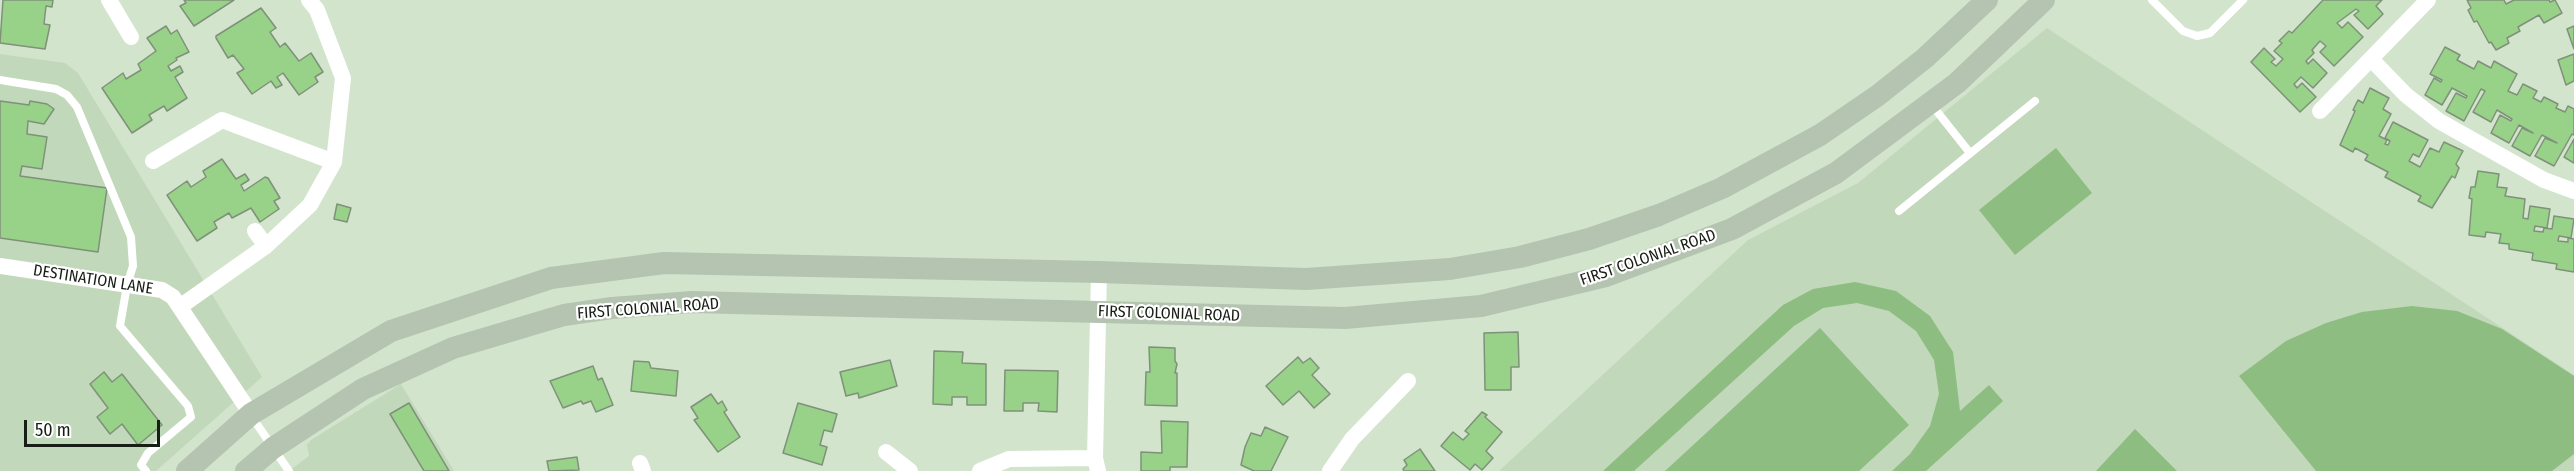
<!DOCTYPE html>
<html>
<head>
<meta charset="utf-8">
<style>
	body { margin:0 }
	#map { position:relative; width:2574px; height:471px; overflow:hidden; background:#d2e5cc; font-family:"Fira Sans Condensed",sans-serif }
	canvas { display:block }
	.scale { position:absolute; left:24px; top:420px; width:136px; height:27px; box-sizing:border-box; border:3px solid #171e15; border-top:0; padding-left:8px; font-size:18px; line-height:21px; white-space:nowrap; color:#171e15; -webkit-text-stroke:4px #fff; paint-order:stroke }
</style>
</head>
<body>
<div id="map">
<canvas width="2574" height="471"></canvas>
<div class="scale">50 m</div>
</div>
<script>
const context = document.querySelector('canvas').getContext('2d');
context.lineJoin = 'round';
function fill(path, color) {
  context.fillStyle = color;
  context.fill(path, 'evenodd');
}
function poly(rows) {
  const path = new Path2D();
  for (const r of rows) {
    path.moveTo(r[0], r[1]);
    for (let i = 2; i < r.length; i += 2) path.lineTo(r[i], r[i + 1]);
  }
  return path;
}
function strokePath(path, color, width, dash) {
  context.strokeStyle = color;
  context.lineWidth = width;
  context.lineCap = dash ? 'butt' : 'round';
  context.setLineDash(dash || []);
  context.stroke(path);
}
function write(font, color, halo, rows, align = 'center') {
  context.font = font + ' "Fira Sans Condensed",sans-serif';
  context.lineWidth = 4.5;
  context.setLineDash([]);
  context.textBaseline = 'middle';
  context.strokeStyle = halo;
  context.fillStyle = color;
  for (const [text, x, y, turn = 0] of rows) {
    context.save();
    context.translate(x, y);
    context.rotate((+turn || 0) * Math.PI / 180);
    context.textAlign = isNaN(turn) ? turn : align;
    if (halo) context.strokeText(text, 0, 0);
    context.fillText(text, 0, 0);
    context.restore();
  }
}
const built = poly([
	[2047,28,2574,375,2574,471,1499,471,1748,240,1858,183],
	[0,54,65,63,78,73,262,377,156,471,0,471],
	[401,384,454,471,289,471,309,456,307,445,311,440]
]);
const green = poly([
	[2056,148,2092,193,2015,255,1979,210],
	[1855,282,1896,291,1930,316,1953,352,1960,411,1989,385,2003,401,1926,471,1892,471,1910,454,1930,426,1939,394,1934,360,1916,331,1889,311,1857,303,1823,308,1794,326,1634,471,1603,471,1783,305,1813,289],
	[2412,306,2457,311,2502,329,2574,376,2574,454,2552,471,2316,471,2239,376,2286,341,2326,323,2362,312],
	[1820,328,1909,425,1859,471,1665,471],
	[2135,429,2177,471,2096,471]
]);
const building = poly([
	[3,0,53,0,52,7,46,6,44,24,50,25,45,49,0,43,3,0],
	[184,0,234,0,194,26,180,6,186,3,184,0],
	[2323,0,2382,0,2376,6,2383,14,2368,29,2354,15,2359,11,2356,9,2337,23,2342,28,2348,22,2363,37,2334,66,2320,52,2326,46,2320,41,2312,50,2314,53,2306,61,2308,64,2313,59,2327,73,2313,88,2301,77,2294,84,2297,88,2302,83,2316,97,2300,112,2251,62,2264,48,2275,59,2271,62,2276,66,2283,59,2274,51,2282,43,2279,41,2289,31,2292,33,2323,0],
	[2467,0,2504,0,2506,4,2514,0,2549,0,2550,2,2555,0,2562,13,2544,23,2539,15,2518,27,2520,31,2507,38,2509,43,2496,50,2491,42,2489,43,2477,21,2474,22,2468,10,2471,8,2467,0],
	[261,8,276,28,270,32,280,47,285,43,299,61,311,53,323,72,315,77,318,82,299,95,283,73,277,77,282,85,276,88,271,81,252,94,237,73,244,69,233,55,228,58,216,38,216,36,261,8],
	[166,26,171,34,177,30,189,52,176,58,177,60,168,66,171,71,180,66,183,72,175,77,187,98,167,111,164,106,149,115,152,120,132,133,102,88,123,73,126,79,141,70,138,64,156,51,147,38,166,26],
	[2574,26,2574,49,2567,29,2574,26],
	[2445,47,2460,55,2457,60,2474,69,2478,61,2491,68,2494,61,2517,74,2508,91,2517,95,2523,84,2537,91,2533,98,2541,102,2544,97,2558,104,2556,108,2565,112,2568,106,2574,109,2574,135,2572,134,2554,166,2535,156,2545,138,2557,143,2542,135,2530,156,2512,146,2522,128,2533,133,2519,125,2509,143,2491,133,2500,115,2511,121,2512,119,2497,110,2491,122,2473,112,2485,91,2481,89,2464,121,2446,111,2456,93,2466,98,2467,96,2452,88,2442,105,2425,95,2434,78,2441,82,2442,80,2430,74,2445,47],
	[2574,54,2574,81,2566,85,2558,60,2574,54],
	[2370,88,2389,98,2383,109,2391,114,2379,136,2387,140,2385,144,2388,145,2390,141,2385,138,2393,122,2428,140,2419,157,2413,154,2409,161,2420,167,2430,148,2439,152,2444,142,2463,151,2456,164,2459,168,2455,178,2452,176,2432,208,2418,201,2421,196,2385,177,2388,172,2365,160,2368,155,2355,148,2353,152,2340,145,2355,111,2353,110,2358,100,2363,103,2370,88],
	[0,101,29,105,30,101,47,104,54,109,44,124,28,121,27,134,47,137,42,169,22,166,20,176,107,188,98,252,0,238,0,101],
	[2574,139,2574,163,2564,157,2574,139],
	[222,159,236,179,245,174,249,180,241,185,244,191,265,177,268,178,280,198,274,201,279,209,260,222,251,208,232,218,229,213,214,222,217,228,197,241,167,195,187,181,191,187,206,177,203,171,222,159],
	[2478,171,2499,174,2497,187,2507,188,2505,196,2525,199,2523,218,2528,219,2530,206,2550,209,2547,228,2535,226,2534,231,2543,232,2544,228,2552,229,2554,216,2574,219,2571,238,2559,236,2558,241,2568,242,2568,238,2574,239,2574,272,2556,269,2557,264,2532,260,2533,253,2509,249,2509,244,2499,243,2501,234,2486,232,2485,237,2469,235,2472,199,2469,198,2471,187,2475,187,2478,171],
	[337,204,351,208,347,222,334,219,337,204],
	[1518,332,1519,367,1511,367,1511,390,1485,390,1484,333,1518,332],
	[1149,347,1175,348,1175,361,1177,364,1175,373,1177,373,1177,406,1145,405,1146,372,1150,372,1149,347],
	[934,351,963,352,962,363,986,364,986,405,967,405,967,397,952,397,952,405,933,404,934,351],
	[1298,357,1303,363,1310,358,1319,368,1312,375,1330,394,1314,408,1299,391,1283,405,1266,386,1298,357],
	[890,360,897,386,859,398,858,393,846,396,840,372,890,360],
	[634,361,649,362,651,368,678,371,676,396,631,391,634,361],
	[593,366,598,380,602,378,613,405,596,412,591,401,583,404,581,401,563,408,550,381,593,366],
	[1005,370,1058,371,1057,412,1038,411,1039,403,1023,403,1023,411,1004,411,1005,370],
	[104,372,112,382,122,374,162,425,138,445,122,424,110,434,97,417,108,408,90,384,104,372],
	[711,394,718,404,722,401,727,410,724,412,740,437,718,452,694,420,698,418,691,407,711,394],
	[409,403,449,471,424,471,390,414,409,403],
	[798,403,837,414,832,432,824,430,820,445,827,447,822,465,783,453,798,403],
	[1482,412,1487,415,1485,417,1502,432,1486,451,1493,458,1482,470,1475,464,1470,470,1441,446,1453,432,1463,440,1469,434,1465,431,1482,412],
	[1161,421,1188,422,1187,467,1170,467,1170,471,1141,471,1141,452,1162,453,1161,421],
	[1265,427,1288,437,1271,471,1254,471,1241,465,1245,447,1251,433,1261,436,1265,427],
	[1420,449,1435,471,1404,471,1403,469,1407,465,1404,460,1420,449],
	[577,457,579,470,549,471,547,461,577,457]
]);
const service = poly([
	[2152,0,2183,31,2197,36,2210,33,2243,0],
	[0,80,56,89,67,95,77,107,131,237,133,266,127,285,120,326,188,406,191,417,148,453,141,465,146,471],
	[1931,104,1970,153],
	[1899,211,2035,101],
	[252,417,289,471]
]);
const minor = poly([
	[109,0,131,37],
	[2371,59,2406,95,2439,121,2544,180,2574,191],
	[2320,111,2428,0],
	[153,161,222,120,334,162],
	[255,231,266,246],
	[0,266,162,290,173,297,251,414],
	[181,306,266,246,310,205,334,162,343,78,317,10,309,0],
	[886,452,910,471],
	[640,463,643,471],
	[980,471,1009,459,1095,458],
	[1098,471,1095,458,1099,272],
	[1330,471,1352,439,1408,381]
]);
const secondary = poly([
	[187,471,251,414,391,331,551,278,664,263,1099,272,1306,279,1450,269,1520,257,1589,239,1659,215,1722,188,1820,135,1877,96,1925,58,1987,0],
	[246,471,273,448,363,389,453,348,564,315,612,308,692,302,1345,318,1481,306,1606,276,1732,229,1836,173,1957,83,2044,0]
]);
const streetNames = [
	["FIRST COLONIAL ROAD",1648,258,-19],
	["DESTINATION LANE",93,280,9],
	["FIRST COLONIAL ROAD",648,309,-4],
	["FIRST COLONIAL ROAD",1169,314,2]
];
fill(built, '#c1d8ba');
fill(green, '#8dbd81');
fill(building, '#98d289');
strokePath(building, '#7f917a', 1.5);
strokePath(service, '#fff', 8);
strokePath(minor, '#fff', 16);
strokePath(secondary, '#b5c4b1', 22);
write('16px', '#171e15', '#fff', streetNames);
</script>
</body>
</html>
